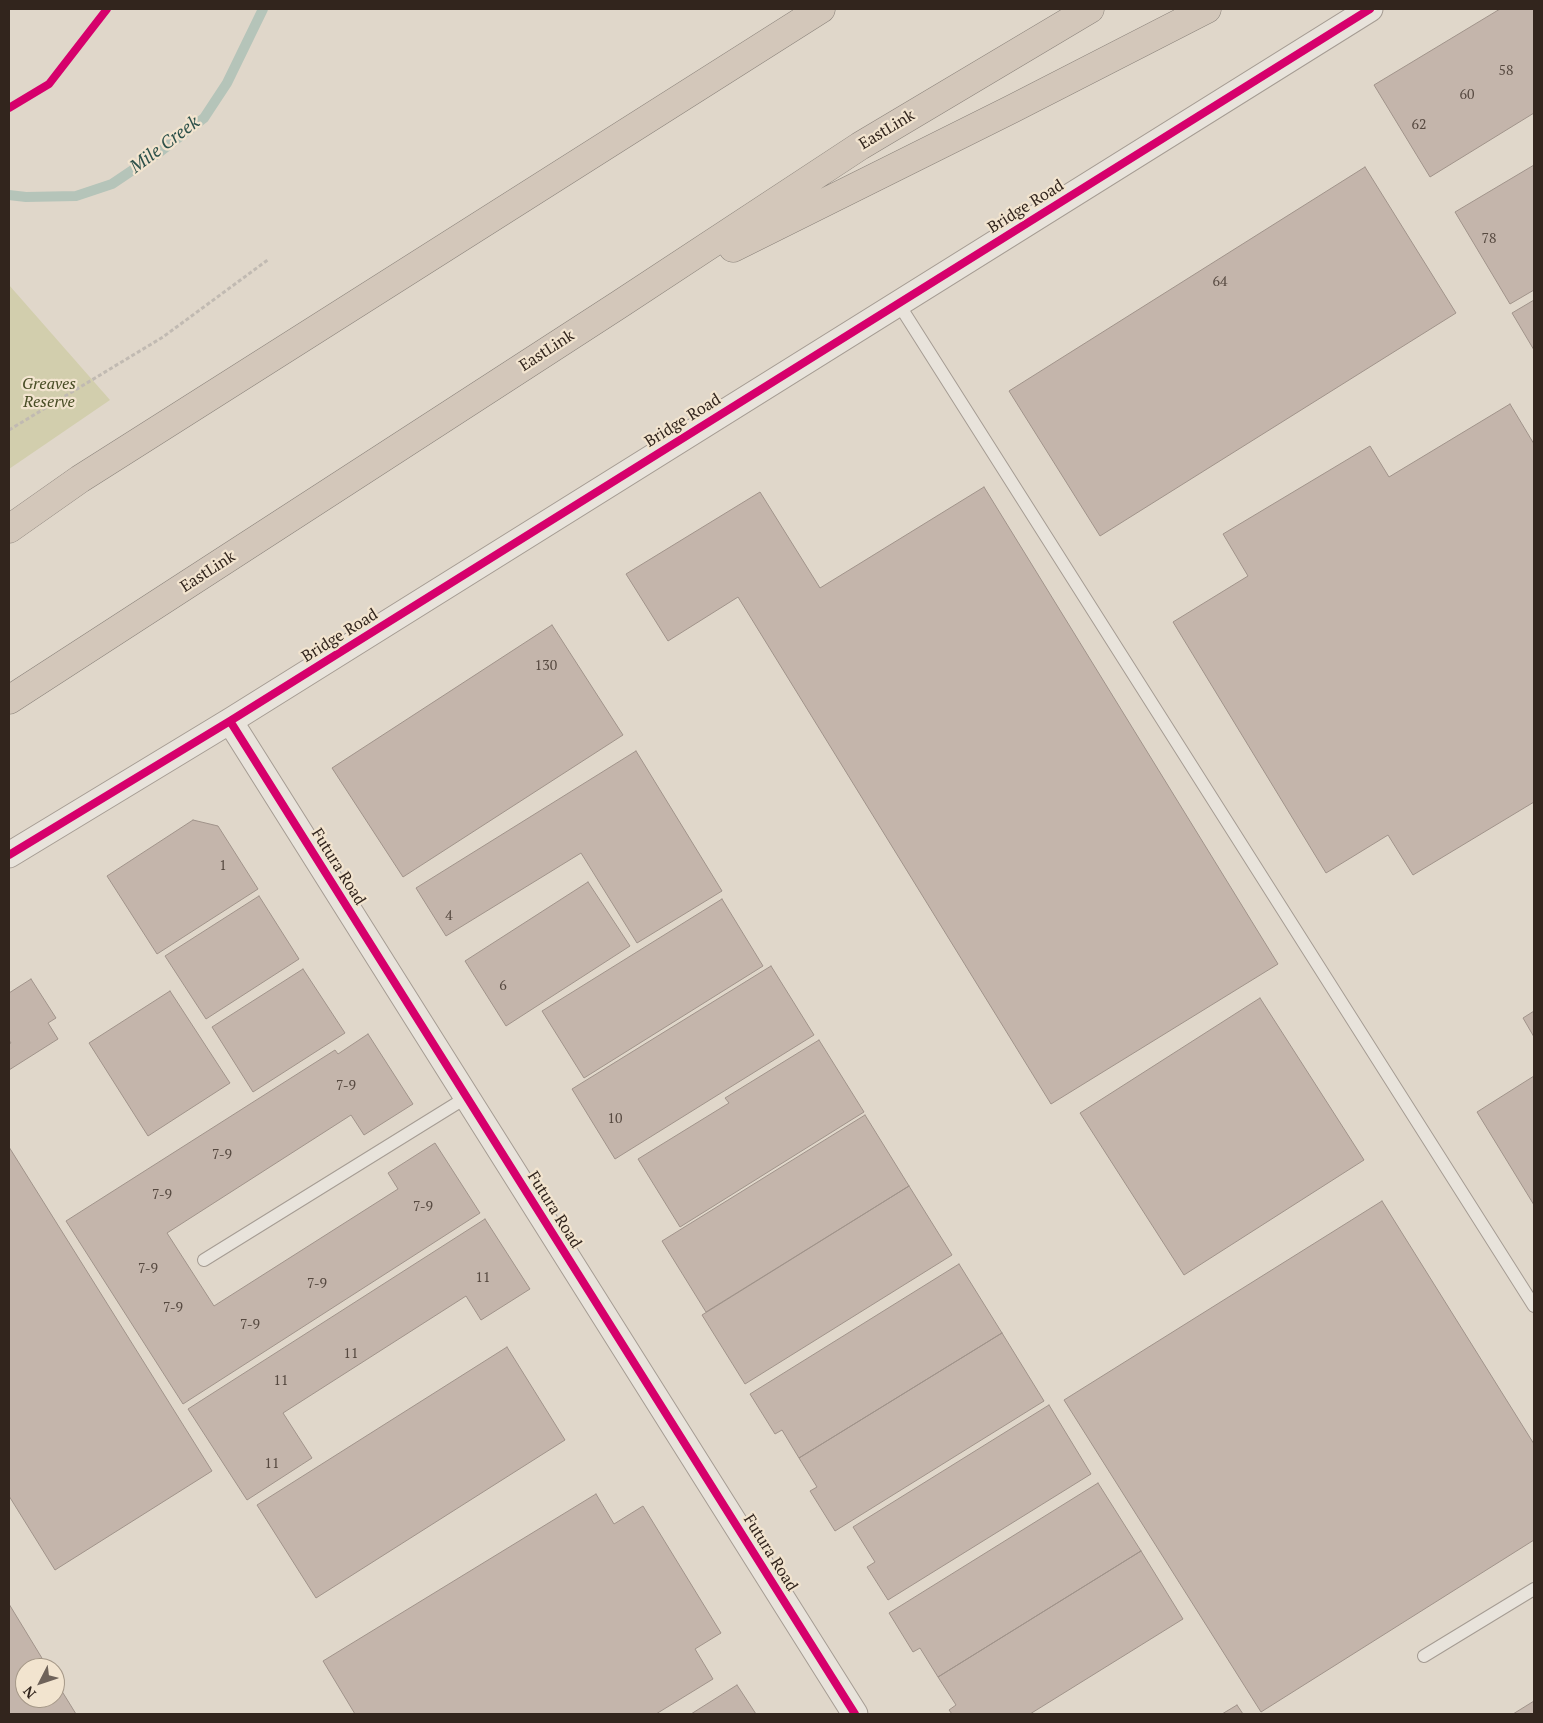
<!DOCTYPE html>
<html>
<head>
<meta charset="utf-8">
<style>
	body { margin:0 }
	#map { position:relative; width:1543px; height:1723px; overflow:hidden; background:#e0d7ca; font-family:"PT Serif",serif }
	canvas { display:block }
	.frame { position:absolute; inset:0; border:10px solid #32251d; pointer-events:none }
	.north { position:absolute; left:15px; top:1658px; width:50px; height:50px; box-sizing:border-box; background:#f2e4cf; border:1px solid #a59888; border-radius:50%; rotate:229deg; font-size:14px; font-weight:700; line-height:20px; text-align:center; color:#32251d }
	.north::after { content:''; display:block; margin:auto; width:18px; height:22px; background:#6f635a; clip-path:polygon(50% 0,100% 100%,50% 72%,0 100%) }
</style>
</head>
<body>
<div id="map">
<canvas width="1543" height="1723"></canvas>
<div class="frame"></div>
<div class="north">N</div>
</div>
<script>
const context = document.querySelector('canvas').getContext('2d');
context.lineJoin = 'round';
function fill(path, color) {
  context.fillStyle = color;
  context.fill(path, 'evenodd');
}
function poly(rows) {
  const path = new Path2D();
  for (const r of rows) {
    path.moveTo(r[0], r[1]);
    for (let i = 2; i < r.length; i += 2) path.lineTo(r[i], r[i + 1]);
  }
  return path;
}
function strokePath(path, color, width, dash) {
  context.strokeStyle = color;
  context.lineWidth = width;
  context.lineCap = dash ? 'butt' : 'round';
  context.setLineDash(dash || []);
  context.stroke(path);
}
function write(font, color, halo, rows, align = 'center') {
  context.font = font + ' "PT Serif",serif';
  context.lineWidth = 4.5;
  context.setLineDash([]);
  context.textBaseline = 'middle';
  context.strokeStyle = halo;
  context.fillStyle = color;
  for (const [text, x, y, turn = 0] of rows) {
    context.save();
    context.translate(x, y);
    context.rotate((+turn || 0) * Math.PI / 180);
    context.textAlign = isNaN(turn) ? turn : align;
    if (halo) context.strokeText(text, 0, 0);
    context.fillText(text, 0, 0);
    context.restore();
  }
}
const green = poly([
	[9,285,110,400,9,469]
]);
const stream = poly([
	[9,195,26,197,76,196,112,184,161,151,204,118,227,83,263,9]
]);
const building = poly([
	[1500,9,1534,9,1534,113,1430,177,1374,85,1500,9],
	[1534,165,1534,290,1510,304,1455,212,1534,165],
	[1365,167,1456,313,1100,536,1009,391,1365,167],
	[1534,300,1534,350,1512,313,1534,300],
	[1510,404,1534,444,1534,802,1413,875,1388,835,1326,873,1173,622,1248,576,1223,534,1370,446,1389,477,1510,404],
	[984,487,1278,964,1051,1104,738,597,668,641,626,574,760,492,820,588,984,487],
	[552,625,623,735,403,877,332,768,552,625],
	[636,751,722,891,637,943,581,853,446,936,416,888,636,751],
	[193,820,218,826,258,889,157,954,107,876,193,820],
	[588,882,630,946,506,1026,465,961,588,882],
	[259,896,299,959,206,1019,165,956,259,896],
	[722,899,763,966,584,1078,542,1011,722,899],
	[771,966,814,1035,615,1159,572,1089,771,966],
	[303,969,345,1033,253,1092,212,1027,303,969],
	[31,979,56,1018,48,1023,58,1039,9,1070,9,1044,11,1043,9,1040,9,993,31,979],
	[170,991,230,1083,148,1136,89,1043,170,991],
	[1260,998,1364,1160,1184,1275,1080,1113,1260,998],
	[1534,1011,1534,1037,1523,1018,1534,1011],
	[368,1034,413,1104,364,1135,351,1115,167,1233,214,1306,398,1189,388,1173,435,1143,480,1213,183,1404,66,1221,335,1050,338,1054,368,1034],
	[819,1040,864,1112,680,1227,638,1159,729,1103,725,1098,819,1040],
	[1534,1076,1534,1205,1477,1112,1534,1076],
	[865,1115,909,1186,706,1312,662,1241,865,1115],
	[9,1147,212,1471,55,1570,9,1496,9,1147],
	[909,1186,952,1255,745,1384,702,1315,909,1186],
	[1382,1201,1534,1444,1534,1540,1261,1712,1064,1400,1382,1201],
	[485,1219,530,1289,481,1320,466,1296,283,1413,312,1458,247,1500,188,1409,485,1219],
	[959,1264,1002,1333,799,1458,782,1430,775,1434,750,1394,959,1264],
	[1002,1333,1044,1401,835,1531,810,1491,817,1487,799,1458,1002,1333],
	[507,1347,565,1440,316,1598,257,1505,507,1347],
	[1049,1405,1091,1474,888,1600,867,1567,875,1562,853,1527,1049,1405],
	[1098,1483,1141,1551,938,1677,920,1648,913,1652,889,1613,1098,1483],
	[596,1494,614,1524,643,1506,721,1633,695,1649,713,1679,656,1714,355,1714,323,1661,596,1494],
	[1141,1551,1183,1619,1030,1714,952,1714,949,1710,956,1705,938,1677,1141,1551],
	[9,1604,48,1668,25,1668,25,1698,55,1698,55,1680,76,1714,9,1714,9,1604],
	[737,1685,756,1714,691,1714,737,1685],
	[1534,1701,1534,1714,1513,1714,1534,1701],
	[1237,1705,1243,1714,1222,1714,1237,1705]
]);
const path = poly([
	[9,430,163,337,269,259]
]);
const service = poly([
	[898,303,1534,1306],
	[204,1260,467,1097],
	[1424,1656,1534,1589]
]);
const minor = poly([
	[230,721,855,1714],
	[9,855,230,721,1370,9]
]);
const motorway = poly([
	[733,248,1012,109,1207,9],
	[9,529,80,479,821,9],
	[9,700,620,304,860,146,1090,9]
]);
const cycleway = poly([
	[9,108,49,84,107,9],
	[230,721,855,1714],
	[9,855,230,721,1370,9]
]);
const numberNames = [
	["58",1506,71],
	["60",1467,95],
	["62",1419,125],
	["78",1489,239],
	["64",1220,282],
	["130",546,666],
	["1",223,866],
	["4",449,916],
	["6",503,986],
	["7-9",346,1086],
	["10",615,1119],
	["7-9",222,1155],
	["7-9",162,1195],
	["7-9",423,1207],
	["7-9",148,1269],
	["11",483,1278],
	["7-9",317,1284],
	["7-9",173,1308],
	["7-9",250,1325],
	["11",351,1354],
	["11",281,1381],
	["11",272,1464]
];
const streetNames = [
	["EastLink",887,130,-31],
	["Bridge Road",1026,207,-32],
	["EastLink",547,351,-33],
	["Bridge Road",683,421,-32],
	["EastLink",208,572,-33],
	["Bridge Road",340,636,-32],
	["Futura Road",338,867,58],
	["Futura Road",554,1210,58],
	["Futura Road",770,1553,58]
];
const parkNames = [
	["Greaves",49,384],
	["Reserve",49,402]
];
const waterNames = [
	["Mile Creek",165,145,-37]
];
fill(green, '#d2cead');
strokePath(stream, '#b5c4b9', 10);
fill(building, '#c4b5ab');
strokePath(building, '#a0938a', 1);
strokePath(service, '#a59c93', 14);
strokePath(minor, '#a59c93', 27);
strokePath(motorway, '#8a827a', 29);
strokePath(path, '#c1bab2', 3, [4, 2.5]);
strokePath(service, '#e8e3db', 12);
strokePath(minor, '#e8e3db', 25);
strokePath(motorway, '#d3c7ba', 28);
strokePath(cycleway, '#d6006c', 8);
write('14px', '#564940', null, numberNames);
write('16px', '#32251d', '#f2e4cf', streetNames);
write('italic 16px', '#484d25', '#f2e4cf', parkNames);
write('italic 18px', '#2d514a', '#f2e4cf', waterNames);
</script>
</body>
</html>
